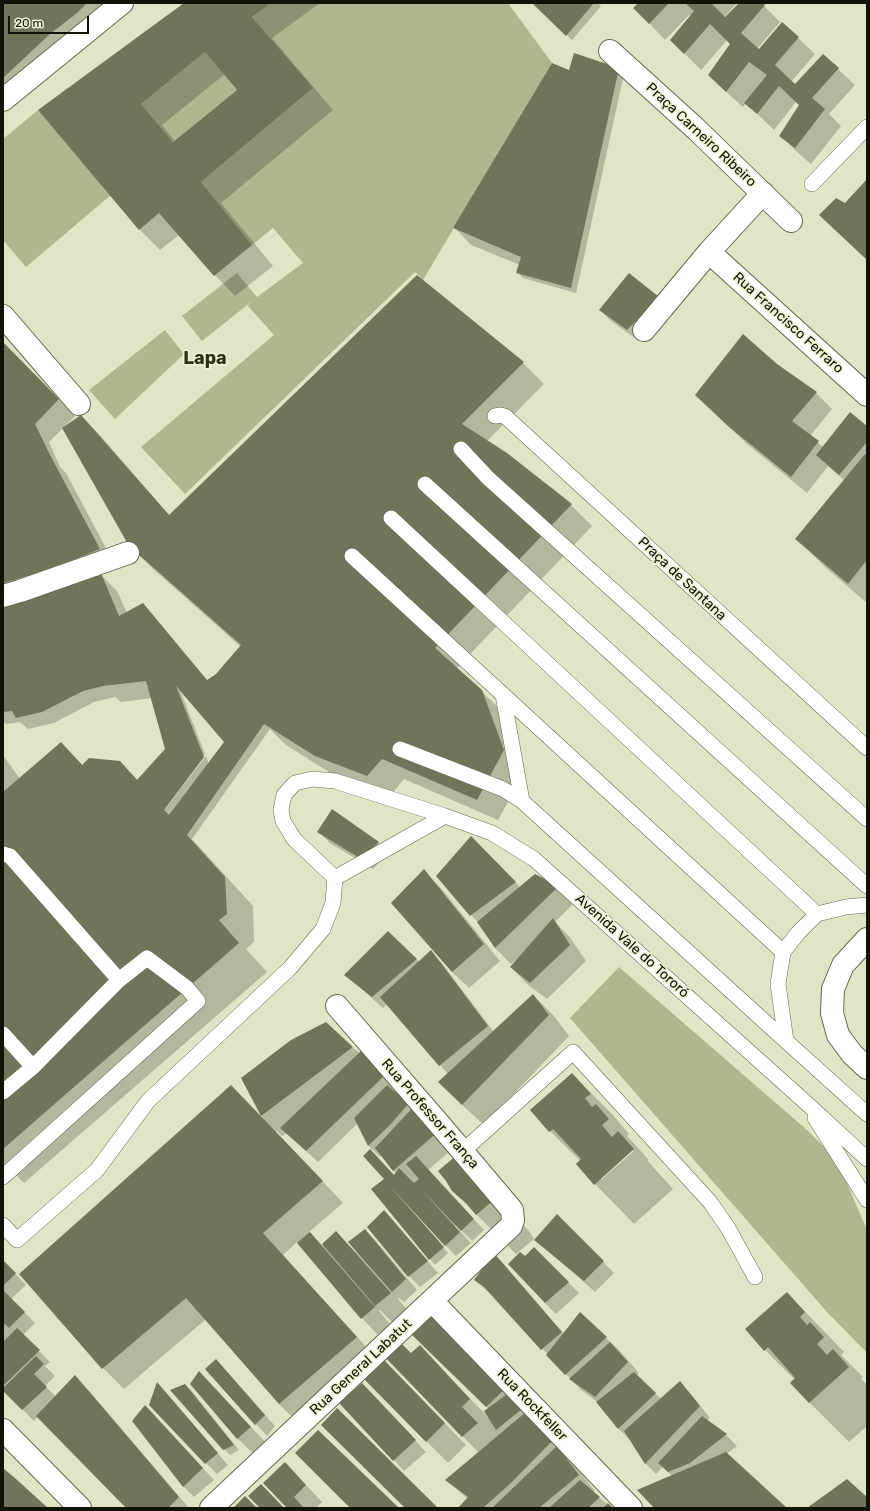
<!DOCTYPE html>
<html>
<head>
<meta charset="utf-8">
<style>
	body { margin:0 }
	#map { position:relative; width:870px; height:1511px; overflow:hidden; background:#e0e5c6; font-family:Rubik,sans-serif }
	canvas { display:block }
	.frame { position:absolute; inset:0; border:4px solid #111208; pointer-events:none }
	.scale { position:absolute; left:8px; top:16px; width:81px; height:18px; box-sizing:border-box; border:2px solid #111208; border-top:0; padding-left:5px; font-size:12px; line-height:14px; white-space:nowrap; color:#111208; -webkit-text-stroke:3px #edf2d3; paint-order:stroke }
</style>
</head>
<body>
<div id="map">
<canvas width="870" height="1511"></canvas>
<div class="frame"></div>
<div class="scale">20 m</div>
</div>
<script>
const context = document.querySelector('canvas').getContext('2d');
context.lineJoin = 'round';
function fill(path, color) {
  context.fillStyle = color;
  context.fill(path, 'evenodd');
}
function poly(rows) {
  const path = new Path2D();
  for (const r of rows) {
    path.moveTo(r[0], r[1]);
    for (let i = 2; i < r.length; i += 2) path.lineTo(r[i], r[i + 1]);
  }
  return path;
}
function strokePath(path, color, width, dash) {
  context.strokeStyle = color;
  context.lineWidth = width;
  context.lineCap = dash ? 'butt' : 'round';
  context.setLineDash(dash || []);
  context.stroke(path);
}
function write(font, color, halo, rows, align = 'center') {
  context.font = font + ' Rubik,sans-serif';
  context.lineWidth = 3.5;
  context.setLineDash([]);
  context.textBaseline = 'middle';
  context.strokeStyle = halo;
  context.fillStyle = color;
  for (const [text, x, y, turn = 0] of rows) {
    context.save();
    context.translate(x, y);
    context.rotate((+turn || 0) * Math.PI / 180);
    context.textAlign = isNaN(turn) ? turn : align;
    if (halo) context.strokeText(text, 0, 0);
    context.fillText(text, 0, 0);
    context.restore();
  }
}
const green = poly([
	[271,3,508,3,552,63,423,280,415,272,185,494,141,447,274,335,248,306,251,302,202,341,182,316,237,273,257,297,303,263,273,228,252,245,201,182,312,89,252,17],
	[205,52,237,90,173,142,141,104],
	[38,110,111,195,26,267,3,240,3,139],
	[165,330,184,354,115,419,89,390],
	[619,967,807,1130,837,1160,867,1230,867,1354,866,1352,827,1312,570,1018]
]);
const shadow = poly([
	[3,3,122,3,3,109],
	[186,3,320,3,272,38,333,110,221,203,273,266,235,296,215,275,179,235,160,250,140,230,40,111],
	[225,74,238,90,175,141,162,125],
	[533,3,598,3,601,6,572,40],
	[639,3,737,3,724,17,725,19,741,3,761,3,780,22,756,50,798,38,815,54,791,82,795,85,823,55,855,85,829,114,841,126,811,164,797,152,781,136,800,106,796,102,774,130,746,103,743,107,725,91,731,44,727,40,701,70,671,40,691,16,689,15,665,40,649,23],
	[574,54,624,74,576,293,523,278,518,273,520,265,471,245,455,228,570,72],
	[417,276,523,363,544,384,487,441,571,505,592,526,457,668,503,712,525,771,498,820,404,779,389,797,337,777,286,745,270,729,192,839,253,906,254,942,246,949,267,972,24,1183,10,1169,3,1175,3,755,20,779,61,743,83,765,120,762,138,780,166,749,152,698,121,702,115,697,94,702,54,723,28,729,20,722,6,724,3,721,3,607,60,590,101,575,117,591,127,613,207,681,216,675,241,647,151,567,130,546,63,428,49,442,60,467,66,473,115,565,3,603,3,343,75,416,64,427,81,416,98,433,170,516],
	[180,690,226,742,209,764,206,756,165,809,164,808,205,754],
	[670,309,639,341,611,321,600,310],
	[777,365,816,393,832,409,810,436,823,447,867,428,867,603,825,567,797,539,845,481,828,466,807,493,746,443,696,395],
	[319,832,378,843,389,853,373,869,330,843],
	[488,854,521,888,558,887,574,903,555,922,569,936,586,961,547,999,527,984,511,967,519,959,518,958,511,964,495,948,481,925,471,915],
	[424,871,440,887,500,961,469,988,452,972],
	[388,932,419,962,430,951,441,962,494,1032,533,995,554,1016,569,1036,484,1125,460,1103,448,1074,387,1004,383,1008,346,975],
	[352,1047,372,1063,394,1088,392,1090,455,1147,428,1170,484,1230,472,1241,456,1225,455,1226,471,1243,456,1256,445,1245,394,1176,396,1174,381,1155,380,1157,369,1146,358,1123,318,1162,287,1133,282,1136,277,1131,276,1132,343,1203,309,1232,322,1246,336,1232,356,1252,365,1230,376,1241,417,1290,404,1302,399,1298,398,1299,411,1314,397,1327,380,1310,379,1311,390,1324,378,1335,362,1318,297,1242,283,1255,377,1359,300,1425,279,1404,206,1319,124,1389,103,1368,263,1118,242,1078],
	[572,1074,612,1114,629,1134,627,1136,648,1159,647,1160,673,1189,634,1224,595,1184,580,1161,550,1131,532,1110],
	[632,1150,634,1151,602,1179,600,1178],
	[458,1155,528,1230,534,1239,516,1254,452,1190],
	[389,1186,448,1253,435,1265,373,1189],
	[384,1212,438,1273,420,1287,409,1276],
	[557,1215,614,1273,595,1292,536,1240],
	[534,1249,579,1293,556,1314,545,1303,525,1257],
	[3,1261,26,1285,11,1299,35,1323,23,1335,50,1362,45,1366,55,1376,45,1386,56,1397,75,1377,91,1393,189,1508,127,1508,38,1416,34,1421,3,1390,4,1388,3,1387],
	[505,1266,564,1334,580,1314,618,1349,639,1373,637,1375,661,1399,680,1383,691,1394,710,1418,707,1421,726,1435,737,1446,726,1454,785,1508,656,1508,672,1476,663,1467,656,1474,645,1463,630,1439,630,1440,619,1429,598,1402,581,1390,493,1296,475,1280],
	[787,1293,844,1352,841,1355,863,1377,861,1379,867,1385,867,1426,849,1442,809,1402,795,1380,765,1350],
	[435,1310,564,1451,562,1453,573,1464,595,1491,593,1493,612,1508,460,1508,468,1499,447,1481,479,1453,385,1356,411,1354,420,1347,488,1417,489,1409,431,1353],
	[216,1360,275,1426,267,1436,206,1369],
	[199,1372,271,1448,259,1459,238,1439,191,1384],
	[365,1379,404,1382,466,1445,448,1463],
	[158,1384,228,1465,217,1474,206,1463],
	[185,1385,191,1390,239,1450,230,1455,224,1449],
	[373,1395,426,1452,404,1471,394,1460],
	[155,1417,214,1480,194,1497,183,1486],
	[285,1463,322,1502,316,1508,288,1508]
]);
const building = poly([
	[3,3,87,3,77,13,50,34,3,78],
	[184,3,271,3,252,17,313,88,201,182,252,245,214,276,159,213,139,230,38,110],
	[205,52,237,90,173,142,141,104],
	[532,3,594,3,566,36],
	[638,3,669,3,649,24,633,8],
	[685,3,711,3,725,17,739,3,763,3,765,5,741,33,759,49,782,22,799,37,775,65,795,84,823,54,839,68,812,98,825,109,795,148,779,136,799,105,779,86,757,114,744,103,767,75,749,62,726,92,708,75,730,44,710,24,684,54,670,40,694,11],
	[574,53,619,68,571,288,516,273,521,257,453,228,552,63,569,70],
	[867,179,867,260,819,215,836,198,845,203],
	[629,273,659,297,627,330,599,310],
	[417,275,524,362,462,424,507,453,572,504,435,648,482,690,504,750,477,800,382,759,367,776,315,756,264,724,187,835,225,877,227,914,219,920,239,943,3,1149,3,792,61,742,82,765,89,758,120,761,137,780,165,749,146,681,103,686,83,691,42,712,16,718,12,711,3,712,3,606,60,589,101,573,119,616,143,603,207,680,216,674,241,645,129,546,62,428,81,415,169,515],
	[176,686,224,742,169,815,164,810,204,757],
	[743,334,777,364,817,392,792,421,819,441,791,477,729,427,695,395],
	[3,342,59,399,35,424,50,455,100,549,48,570,3,583],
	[850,412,867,426,867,442,839,475,816,455],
	[865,454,867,455,867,560,848,584,795,539],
	[332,809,379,842,361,859,317,832],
	[471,836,516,882,470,916,436,876],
	[424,869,484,944,452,972,391,903],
	[535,874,559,886,495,948,477,922],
	[553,918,570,945,530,983,510,967],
	[388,931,417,959,372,997,344,975],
	[431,950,488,1026,439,1066,380,997],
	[533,994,549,1015,462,1105,438,1082],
	[326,1022,353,1047,261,1116,241,1078,291,1040],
	[361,1051,384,1076,306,1151,280,1128],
	[572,1073,591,1094,585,1098,592,1107,596,1104,609,1119,602,1125,612,1137,618,1131,634,1149,594,1185,576,1164,581,1159,553,1129,549,1132,530,1110],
	[231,1085,323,1181,263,1233,357,1337,279,1404,186,1298,102,1369,19,1274],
	[387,1085,409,1103,390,1125,368,1146,354,1118],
	[417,1103,440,1130,393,1171,375,1148],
	[370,1149,394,1175,399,1168,414,1183,419,1179,406,1164,416,1156,474,1219,461,1231,419,1187,460,1232,445,1246,389,1185,444,1247,429,1260,371,1189,384,1179,363,1156],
	[458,1154,470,1167,464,1172,483,1193,489,1189,495,1199,476,1215,466,1203,452,1191,446,1181,438,1171],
	[384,1210,428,1261,408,1277,367,1227],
	[557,1214,604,1261,584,1281,534,1240],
	[365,1229,406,1279,392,1292,348,1242],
	[336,1231,391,1293,375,1306,322,1244],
	[310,1232,375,1307,361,1319,297,1243],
	[534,1247,569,1282,545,1303,508,1264,520,1252,525,1256],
	[494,1253,562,1332,541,1350,484,1287,474,1280],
	[3,1260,16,1273,3,1286],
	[3,1290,25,1312,9,1328,5,1324,3,1327],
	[787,1292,805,1312,800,1317,807,1325,810,1322,824,1337,817,1344,827,1355,833,1349,849,1367,809,1403,790,1383,795,1378,768,1347,764,1351,745,1329],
	[435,1309,509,1385,486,1407,409,1332],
	[580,1312,607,1337,565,1375,546,1355],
	[17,1328,40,1350,3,1386,3,1342],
	[399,1341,411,1353,420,1345,470,1399,462,1407,478,1423,462,1437,384,1356],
	[610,1342,628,1362,595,1397,569,1379],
	[36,1356,44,1364,34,1374,47,1387,22,1410,3,1391,3,1388],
	[216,1359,265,1415,255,1425,205,1369],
	[384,1360,445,1423,426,1442,364,1379],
	[199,1371,251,1427,237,1439,190,1384],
	[634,1372,656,1393,618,1429,596,1402],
	[75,1375,179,1497,168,1508,126,1508,36,1416],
	[680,1381,700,1406,645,1464,624,1431],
	[157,1382,218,1453,205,1464,149,1405],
	[362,1383,416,1440,393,1461,339,1403],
	[185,1384,234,1445,223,1450,170,1390],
	[510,1392,522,1409,496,1430,484,1411],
	[145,1405,203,1468,183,1487,132,1421],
	[337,1408,438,1508,405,1508,321,1425],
	[526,1412,553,1440,512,1482,483,1508,458,1508,468,1497,445,1480],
	[702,1416,727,1434,690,1463,668,1472,658,1463],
	[318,1430,399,1508,350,1508,295,1453],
	[557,1446,579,1475,539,1508,492,1508],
	[726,1452,787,1508,654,1508,637,1490],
	[285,1462,306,1485,294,1497,304,1508,287,1508,263,1483],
	[3,1468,16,1479,48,1508,3,1508],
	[847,1479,867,1497,867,1508,807,1508],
	[580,1480,600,1497,588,1508,549,1508],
	[261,1484,284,1508,260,1508,248,1496],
	[245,1496,257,1508,233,1508],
	[608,1503,613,1508,603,1508]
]);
const service = poly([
	[812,184,867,127],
	[495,416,501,415,506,417,867,748],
	[461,449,488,478,867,819],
	[425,484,867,886],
	[391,518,817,914],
	[352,556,783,952,798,933,817,914,846,907,867,905],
	[503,695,522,801],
	[400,749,503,789,522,801,786,1041],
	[3,854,10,856,119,980],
	[335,878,294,839,283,821,281,810,284,795,295,783,312,779,335,781,445,816,492,833,534,859,803,1100,867,1159],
	[335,878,445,816],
	[783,952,778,984,786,1041,867,1114],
	[3,1034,33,1067,119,980,147,958,187,988,198,1001,3,1177],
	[3,1092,33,1067],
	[815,1118,867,1200],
	[463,1151,573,1052,710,1202,728,1228,755,1277],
	[3,1225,17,1240,97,1170,148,1101,290,968,323,929,333,903,335,878]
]);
const pedestrian = poly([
	[3,316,79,404],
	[3,596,20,591,128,553]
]);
const minor = poly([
	[610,51,696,129,791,221],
	[709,252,867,395],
	[644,330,709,252,763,193],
	[432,1301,631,1508],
	[3,1430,80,1508],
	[211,1508,511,1226,513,1220,512,1210,441,1126,337,1006]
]);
const tertiary = poly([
	[867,939,843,965,833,989,832,1013,838,1035,852,1054,867,1068]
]);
const secondary = poly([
	[3,100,122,3]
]);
const streetNames = [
	["Praça Carneiro Ribeiro",701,135,43],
	["Rua Francisco Ferraro",788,323,42],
	["Praça de Santana",682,579,43],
	["Avenida Vale do Tororó",632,946,42],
	["Rua Professor França",430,1114,49],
	["Rua General Labatut",361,1367,-43],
	["Rua Rockfeller",532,1405,46]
];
const districtNames = [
	["Lapa",205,359]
];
fill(green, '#b2b690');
fill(shadow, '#0003');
fill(building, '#717459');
strokePath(service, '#66694e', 16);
strokePath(pedestrian, '#66694e', 24);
strokePath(minor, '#66694e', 24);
strokePath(tertiary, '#66694e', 24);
strokePath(secondary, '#66694e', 24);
strokePath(service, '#fff', 15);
strokePath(pedestrian, '#fff', 22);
strokePath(minor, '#fff', 22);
strokePath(tertiary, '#fff', 22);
strokePath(secondary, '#fff', 22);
write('14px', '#111208', '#edf2d3', streetNames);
write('bold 18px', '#2d3016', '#edf2d3', districtNames);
</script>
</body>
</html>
